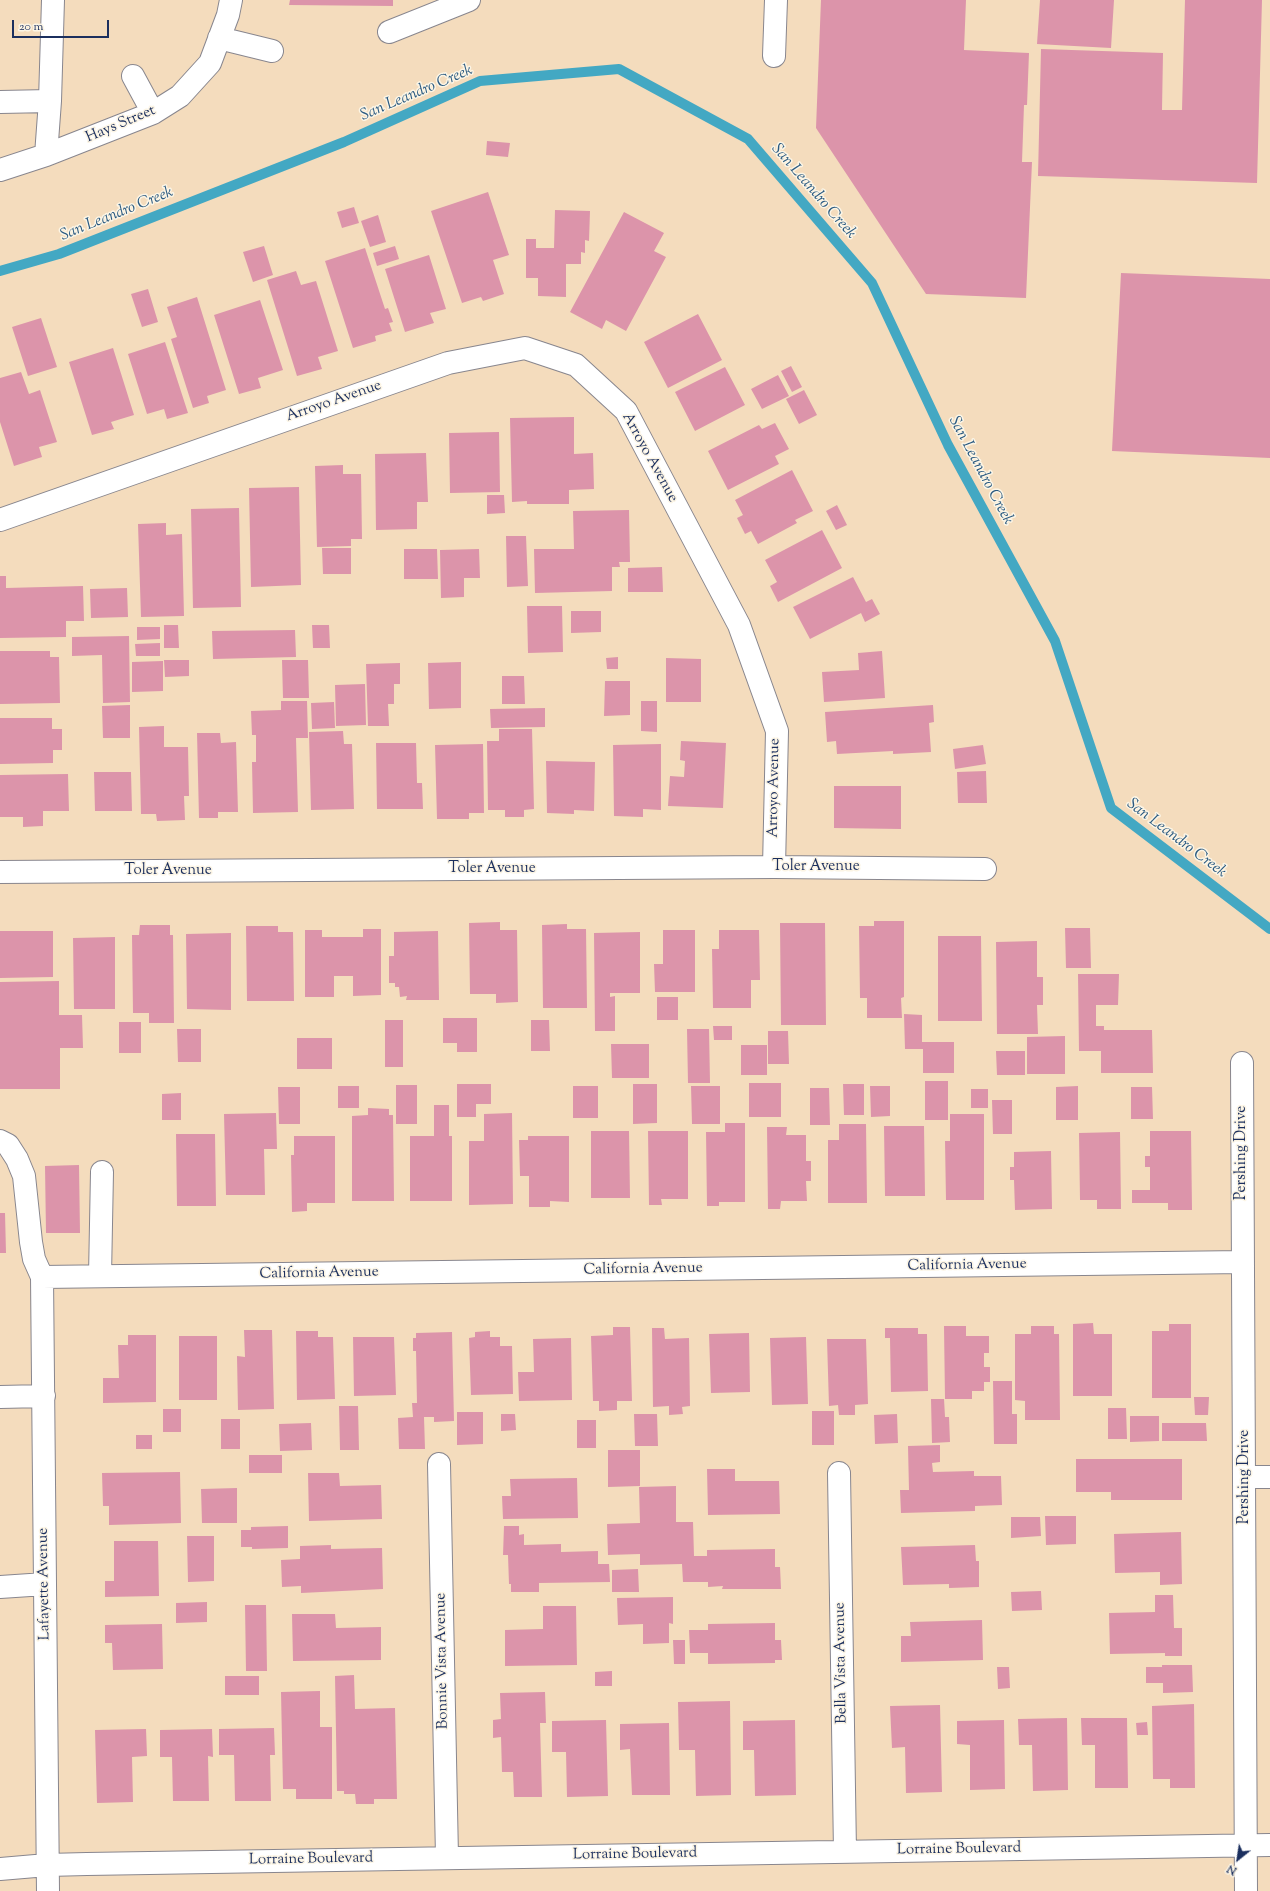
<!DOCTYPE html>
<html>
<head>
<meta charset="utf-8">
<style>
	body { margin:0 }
	#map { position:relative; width:1270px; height:1891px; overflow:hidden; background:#f4dcbd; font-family:"Sorts Mill Goudy",serif }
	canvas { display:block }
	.north { position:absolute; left:1218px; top:1839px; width:40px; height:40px; -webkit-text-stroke:3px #fcf5e5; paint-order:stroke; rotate:210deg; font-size:11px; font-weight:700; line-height:16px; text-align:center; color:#1b2f5e }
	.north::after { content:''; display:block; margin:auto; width:14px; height:18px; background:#1b2f5e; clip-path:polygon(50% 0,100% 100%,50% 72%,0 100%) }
	.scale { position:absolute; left:12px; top:20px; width:97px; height:18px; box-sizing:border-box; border:2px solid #1b2f5e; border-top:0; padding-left:5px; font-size:12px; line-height:14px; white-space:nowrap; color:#1b2f5e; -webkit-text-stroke:3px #fcf5e5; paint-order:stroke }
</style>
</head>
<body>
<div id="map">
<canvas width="1270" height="1891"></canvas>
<div class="north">N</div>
<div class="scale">20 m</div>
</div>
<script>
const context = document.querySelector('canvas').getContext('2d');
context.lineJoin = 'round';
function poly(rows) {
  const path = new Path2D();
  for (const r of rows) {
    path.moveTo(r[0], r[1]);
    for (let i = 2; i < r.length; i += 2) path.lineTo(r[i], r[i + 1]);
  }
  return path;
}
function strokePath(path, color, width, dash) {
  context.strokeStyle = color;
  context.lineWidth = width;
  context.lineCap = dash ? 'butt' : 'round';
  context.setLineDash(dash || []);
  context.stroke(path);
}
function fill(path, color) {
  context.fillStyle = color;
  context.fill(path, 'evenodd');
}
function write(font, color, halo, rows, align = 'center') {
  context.font = font + ' "Sorts Mill Goudy",serif';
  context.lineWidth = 3;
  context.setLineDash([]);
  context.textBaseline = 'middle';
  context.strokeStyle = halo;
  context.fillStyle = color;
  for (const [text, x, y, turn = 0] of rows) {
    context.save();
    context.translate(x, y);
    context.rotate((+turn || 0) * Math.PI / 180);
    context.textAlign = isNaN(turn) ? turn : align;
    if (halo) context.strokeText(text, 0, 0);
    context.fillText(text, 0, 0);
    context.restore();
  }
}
const stream = poly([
	[0,271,59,254,344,142,480,81,619,69,748,139,872,283,948,445,1055,641,1111,808,1270,929]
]);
const building = poly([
	[290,0,393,0,393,6,289,5],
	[821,0,966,0,964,50,1029,53,1027,105,1024,105,1022,162,1032,162,1026,298,926,294,816,128],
	[1040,0,1114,0,1111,48,1037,44],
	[1185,0,1262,0,1257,183,1038,176,1041,49,1163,53,1162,110,1182,110],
	[487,141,510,143,508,157,486,155],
	[488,192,509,255,493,260,504,294,483,301,481,297,462,303,431,211],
	[354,207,359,223,342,228,337,212],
	[555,210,590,211,589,241,585,240,585,253,581,252,581,264,566,264,566,297,538,296,538,278,526,278,526,239,536,239,536,248,554,248],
	[624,212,664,233,654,251,666,257,626,331,606,320,602,329,570,312],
	[378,215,386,242,370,247,361,221],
	[264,246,273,275,253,282,243,252],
	[395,246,399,259,377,266,373,253],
	[365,248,385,309,388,308,393,322,389,323,392,331,375,336,376,341,353,348,325,261],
	[429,255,446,309,430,313,434,323,405,332,385,269],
	[296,271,301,285,316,281,338,351,318,357,322,369,297,376,267,280],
	[1121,273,1270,279,1270,458,1112,451],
	[148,289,158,322,142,327,131,294],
	[197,297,226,390,207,396,209,403,193,408,171,339,177,337,167,307],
	[260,300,283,370,258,378,261,388,239,394,214,315],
	[698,314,722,360,668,388,644,342],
	[41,318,57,367,28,376,12,327],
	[165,342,188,413,167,419,164,409,147,414,128,354],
	[113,348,134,415,111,422,114,429,92,435,69,362],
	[791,366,802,387,792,392,781,371],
	[725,367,745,405,695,431,675,392],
	[21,372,29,394,40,390,57,442,39,447,42,457,14,466,0,422,0,378],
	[778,375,789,396,762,409,751,389],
	[804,390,817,415,799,424,786,399],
	[574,417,574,454,593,453,594,489,569,490,569,504,527,504,527,501,512,502,510,418],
	[775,423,789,449,775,456,779,464,728,490,708,451,759,425,762,429],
	[499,432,500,492,450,493,449,433],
	[426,453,428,502,417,502,417,529,376,530,375,454],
	[343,465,343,474,361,474,362,539,351,539,351,546,317,547,315,466],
	[792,470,813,511,795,520,797,523,758,544,751,531,745,534,737,518,743,515,735,500],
	[299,487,301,585,251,587,249,488],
	[487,495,504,495,505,513,487,514],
	[837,505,847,525,836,530,826,511],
	[239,508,241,607,193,608,191,509],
	[629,510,630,562,619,562,620,567,612,567,612,591,535,593,534,549,574,549,573,511],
	[166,523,166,535,182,534,184,616,141,617,138,524],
	[822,530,842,568,778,602,770,586,777,582,765,560],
	[506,536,526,536,528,586,507,587],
	[322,548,351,548,351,574,323,574],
	[404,549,437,549,438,579,404,579],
	[479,549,480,578,464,578,464,597,441,598,440,550],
	[662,567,663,592,628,592,628,568],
	[0,576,6,576,6,588,83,586,84,621,66,621,66,637,0,638],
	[853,577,866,602,872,599,880,614,865,622,861,613,810,639,793,607],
	[127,588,128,617,91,618,90,589],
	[527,606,562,606,563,652,528,653],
	[571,611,601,611,601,632,571,633],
	[164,625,178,625,179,648,164,648],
	[312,625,329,625,330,648,313,648],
	[137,627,160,627,160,639,137,640],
	[295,630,296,657,213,659,212,631],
	[129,636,130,702,103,703,102,655,72,656,72,637],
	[160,643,160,656,136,656,135,644],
	[0,651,50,651,50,657,59,657,60,703,0,704],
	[882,651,885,698,824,702,822,672,859,670,858,653],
	[618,657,618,669,607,669,606,658],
	[666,658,701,659,701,702,666,702],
	[164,660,189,660,189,676,165,677],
	[282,660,308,660,309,698,283,698],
	[163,661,163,691,132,692,132,662],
	[461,662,461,708,429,709,428,663],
	[400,663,400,684,394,684,394,704,388,704,389,726,368,726,366,664],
	[502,676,524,676,525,704,502,704],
	[605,681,630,681,630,715,604,716],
	[365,684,366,725,336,726,335,685],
	[281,701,307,701,308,738,296,738,298,812,253,813,252,762,256,762,256,735,252,735,251,711,281,710],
	[641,701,657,701,657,732,641,731],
	[334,702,335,728,312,729,311,703],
	[130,705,130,738,103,738,102,706],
	[933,705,934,722,929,723,931,752,893,754,893,751,837,754,836,741,827,742,825,712],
	[545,708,545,727,491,728,490,709],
	[0,718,52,718,52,729,62,729,62,750,53,750,53,763,0,764],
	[164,726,164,747,188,747,189,796,184,796,185,820,157,821,156,814,141,814,139,727],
	[499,729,532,729,534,809,524,810,524,817,505,817,505,810,488,810,487,741,499,741],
	[343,731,344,744,352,744,354,809,311,810,309,732],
	[197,733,220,733,221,743,236,742,238,812,218,812,218,818,199,818],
	[681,741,726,743,723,808,668,806,670,776,684,777,685,761,680,760],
	[376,743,416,743,417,783,422,783,423,809,377,809],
	[483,744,484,813,469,813,469,819,437,819,435,745],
	[661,744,661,810,643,809,643,817,614,816,613,745],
	[983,745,986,764,955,769,953,749],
	[546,761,595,762,594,811,574,810,574,814,547,813],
	[986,771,987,803,958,803,957,772],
	[94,772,131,772,132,811,95,811],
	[68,774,69,811,43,811,43,826,23,827,23,817,0,817,0,775],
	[834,786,901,786,901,829,834,828],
	[874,921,904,921,904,997,901,998,902,1018,867,1018,867,998,860,998,859,926,874,926],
	[500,922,500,930,517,930,518,1002,496,1003,496,994,470,994,469,923],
	[780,923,825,923,826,1025,781,1025],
	[567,924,567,929,586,929,587,1008,543,1008,542,925],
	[140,925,170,925,170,935,173,935,174,1023,149,1023,149,1013,133,1013,132,935,139,935],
	[246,926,278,926,278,932,293,932,294,1001,247,1001],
	[1065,928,1090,928,1091,968,1066,968],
	[363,929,381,929,381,995,353,996,353,976,334,976,334,997,305,997,305,930,322,930,322,937,363,937],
	[663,930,695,930,695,992,655,992,654,964,663,964],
	[719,930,759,930,760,980,751,980,751,1008,713,1008,712,949,719,949],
	[0,931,53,931,53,977,0,978],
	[438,931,439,1000,406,1000,407,996,400,997,399,987,395,987,395,983,389,983,389,956,394,956,394,932],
	[640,932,640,993,610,993,610,997,615,996,615,1031,595,1031,594,933],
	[231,933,231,1010,187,1009,186,934],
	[938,936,981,936,982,1021,938,1021],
	[115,937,115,1009,74,1009,73,938],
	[1037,941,1037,977,1043,977,1043,1005,1037,1005,1038,1034,997,1034,996,942],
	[1078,974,1119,974,1118,1005,1096,1005,1096,1026,1104,1026,1104,1030,1152,1030,1153,1073,1101,1073,1101,1051,1079,1051],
	[59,981,59,1015,82,1015,83,1048,60,1048,60,1089,0,1089,0,982],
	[657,997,678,997,678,1020,657,1020],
	[904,1014,922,1015,922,1042,954,1042,954,1073,923,1073,923,1049,905,1049],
	[443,1018,477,1018,477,1052,457,1052,457,1043,443,1043],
	[385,1020,403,1020,403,1067,385,1067],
	[531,1020,549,1020,550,1051,531,1051],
	[119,1022,141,1022,141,1053,119,1053],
	[713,1026,732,1026,732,1040,714,1040],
	[177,1029,201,1029,201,1062,178,1062],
	[687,1029,709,1029,710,1083,688,1083],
	[768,1031,788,1031,789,1064,768,1064],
	[1065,1036,1065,1074,1027,1074,1027,1037],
	[297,1038,332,1038,332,1069,297,1069],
	[611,1044,649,1044,649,1078,612,1078],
	[741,1045,767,1045,767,1075,741,1075],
	[996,1051,1025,1051,1025,1075,997,1075],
	[925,1081,948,1081,948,1120,925,1120],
	[749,1083,781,1083,781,1117,749,1117],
	[457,1084,491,1084,491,1104,476,1104,476,1117,457,1117],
	[633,1084,657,1084,657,1123,633,1124],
	[843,1084,864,1084,864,1115,844,1115],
	[396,1085,417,1085,417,1124,396,1124],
	[338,1086,359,1086,359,1108,338,1108],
	[573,1086,598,1086,598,1118,573,1118],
	[691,1086,720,1086,720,1124,692,1124],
	[870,1086,890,1086,890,1116,871,1117],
	[1078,1086,1078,1120,1056,1120,1056,1087],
	[278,1087,300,1087,300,1124,279,1124],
	[1131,1087,1152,1087,1153,1119,1131,1119],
	[810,1088,829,1088,830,1125,810,1125],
	[971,1089,988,1089,988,1108,971,1108],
	[181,1093,181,1120,162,1120,162,1094],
	[992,1100,1012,1100,1012,1134,993,1134],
	[434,1105,449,1105,449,1136,452,1136,452,1201,410,1201,410,1136,434,1136],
	[368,1108,389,1109,389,1115,393,1115,394,1201,352,1201,352,1116,368,1115],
	[276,1113,277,1149,264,1149,265,1195,226,1195,224,1114],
	[512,1113,513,1204,469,1205,469,1141,484,1141,484,1114],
	[950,1114,984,1114,984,1200,946,1200,945,1141,950,1141],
	[725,1123,745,1123,745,1202,719,1202,719,1206,707,1206,706,1132,725,1132],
	[839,1124,866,1124,867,1203,828,1203,828,1140,839,1140],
	[884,1126,924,1126,925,1196,885,1196],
	[767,1127,787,1127,786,1135,806,1135,806,1161,811,1161,811,1181,806,1181,807,1201,781,1201,780,1209,768,1209],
	[591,1131,629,1131,630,1198,591,1198],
	[648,1131,688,1131,688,1199,661,1199,662,1205,649,1205],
	[1150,1131,1191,1131,1192,1210,1168,1210,1168,1203,1132,1203,1132,1190,1150,1190,1150,1167,1145,1167,1145,1156,1150,1156],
	[1120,1132,1121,1209,1097,1209,1097,1200,1080,1200,1079,1133],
	[176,1134,215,1134,216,1206,177,1206],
	[294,1136,335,1136,335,1203,307,1203,307,1211,292,1212,291,1155,294,1155],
	[528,1136,569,1136,569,1202,550,1201,550,1207,529,1207,529,1176,520,1176,519,1140,528,1140],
	[1051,1151,1052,1209,1015,1210,1014,1180,1010,1180,1010,1167,1014,1167,1014,1152],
	[79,1165,80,1233,46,1233,45,1166],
	[0,1213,5,1213,6,1253,0,1253],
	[1093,1323,1094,1334,1112,1334,1112,1396,1073,1396,1073,1324],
	[1169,1324,1191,1324,1191,1398,1152,1398,1152,1331,1169,1331],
	[944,1326,966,1326,966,1336,989,1336,989,1353,984,1353,984,1367,990,1367,990,1382,984,1382,984,1391,972,1391,972,1399,945,1399],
	[1031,1326,1054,1326,1054,1334,1059,1334,1060,1420,1025,1420,1025,1401,1015,1400,1015,1334,1031,1334],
	[613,1327,630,1327,632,1401,617,1401,617,1410,599,1411,599,1401,593,1401,591,1336,613,1335],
	[652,1328,664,1328,665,1339,689,1338,690,1406,682,1407,683,1414,669,1415,669,1406,653,1407],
	[885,1328,918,1328,918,1334,927,1334,928,1391,891,1392,890,1338,885,1338],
	[244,1330,272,1330,274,1409,238,1410,237,1356,245,1357],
	[296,1331,318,1331,318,1337,333,1337,335,1399,297,1400],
	[490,1331,490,1337,500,1337,500,1346,512,1346,513,1394,471,1395,469,1338,475,1337,475,1332],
	[452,1332,454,1421,434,1422,434,1417,424,1417,425,1449,399,1449,398,1418,413,1417,412,1403,417,1403,416,1351,413,1351,413,1338,416,1338,416,1333],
	[749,1333,750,1392,711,1393,709,1334],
	[128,1335,156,1335,156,1402,103,1403,103,1378,119,1378,118,1345,128,1345],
	[179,1336,217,1336,217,1400,179,1400],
	[353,1337,394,1337,396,1395,354,1396],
	[806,1337,808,1404,772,1405,770,1338],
	[571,1338,572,1400,519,1401,518,1372,534,1372,533,1339],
	[827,1339,866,1339,868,1404,855,1405,855,1415,839,1415,838,1405,829,1406],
	[993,1381,1012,1381,1012,1414,1017,1414,1017,1444,994,1444],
	[1194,1397,1209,1397,1208,1415,1195,1415],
	[931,1399,944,1399,945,1417,949,1417,950,1442,932,1443],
	[339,1406,358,1406,359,1450,340,1450],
	[1108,1408,1126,1408,1127,1439,1108,1439],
	[163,1409,181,1409,181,1432,163,1432],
	[812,1411,834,1411,834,1445,812,1445],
	[457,1412,483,1412,483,1444,457,1445],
	[501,1414,515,1414,516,1430,501,1431],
	[634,1414,657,1414,658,1446,635,1446],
	[897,1414,898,1443,875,1444,874,1415],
	[1130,1416,1159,1416,1159,1441,1130,1442],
	[221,1419,240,1419,240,1449,221,1449],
	[577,1420,596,1420,596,1448,577,1448],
	[311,1423,312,1450,280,1451,279,1424],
	[1162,1423,1206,1423,1207,1441,1162,1441],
	[136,1435,152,1435,152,1449,136,1449],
	[940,1445,940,1462,932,1463,933,1472,974,1471,974,1476,1001,1476,1002,1505,975,1506,975,1511,901,1513,900,1490,909,1490,908,1446],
	[608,1450,640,1450,640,1486,608,1487],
	[249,1455,282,1455,282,1473,249,1473],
	[1076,1459,1182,1459,1182,1500,1111,1500,1111,1492,1076,1492],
	[707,1469,735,1469,735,1481,779,1481,780,1514,708,1515],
	[180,1472,181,1523,109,1525,109,1506,103,1506,102,1473],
	[308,1473,339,1473,340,1486,381,1485,382,1519,309,1521],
	[577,1478,578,1518,503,1519,502,1496,511,1496,510,1479],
	[676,1486,676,1522,693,1522,694,1556,707,1556,707,1550,775,1549,775,1567,780,1567,781,1589,722,1589,723,1586,708,1587,708,1582,683,1582,682,1564,640,1565,640,1554,608,1555,607,1524,640,1523,639,1487],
	[237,1488,237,1523,202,1523,201,1489],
	[1045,1516,1076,1516,1076,1544,1046,1545],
	[1011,1517,1040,1517,1041,1536,1011,1538],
	[288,1526,288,1548,252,1549,252,1547,241,1547,241,1530,251,1530,251,1527],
	[504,1526,519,1526,519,1535,524,1534,524,1545,561,1544,561,1552,598,1551,598,1564,609,1564,610,1582,539,1583,539,1592,511,1592,511,1584,509,1584,508,1555,503,1555],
	[1181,1532,1182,1584,1160,1585,1160,1572,1115,1573,1114,1534],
	[187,1536,214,1536,214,1581,188,1582],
	[114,1541,158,1541,159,1596,105,1597,105,1581,114,1581],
	[331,1545,331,1549,382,1548,383,1589,301,1593,301,1586,282,1587,281,1560,300,1559,300,1546],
	[975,1545,976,1561,979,1561,979,1587,949,1588,949,1584,903,1585,901,1547],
	[638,1569,639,1592,612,1592,612,1570],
	[1041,1591,1042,1610,1012,1611,1011,1592],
	[1155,1595,1173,1595,1174,1628,1182,1628,1182,1656,1165,1656,1165,1653,1110,1654,1109,1613,1155,1612],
	[673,1597,673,1624,669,1623,669,1643,643,1644,643,1624,618,1625,617,1598],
	[207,1602,207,1622,176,1623,176,1603],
	[245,1605,266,1605,267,1671,246,1671],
	[543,1606,576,1606,577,1665,505,1666,505,1630,543,1629],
	[292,1614,335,1614,336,1628,381,1627,381,1660,293,1661],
	[982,1620,983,1660,901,1662,901,1636,911,1636,910,1622],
	[775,1623,775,1640,781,1640,782,1660,775,1660,775,1663,708,1664,708,1653,690,1653,689,1630,708,1630,708,1624],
	[162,1624,163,1669,113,1670,112,1643,105,1643,105,1625],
	[673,1640,685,1640,685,1664,674,1664],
	[1162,1665,1192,1665,1193,1692,1163,1693,1163,1683,1146,1683,1146,1667,1162,1667],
	[997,1667,1009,1667,1010,1688,998,1689],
	[612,1671,612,1686,595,1686,595,1672],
	[354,1675,355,1709,395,1708,397,1799,374,1799,374,1804,356,1804,355,1794,344,1794,344,1791,337,1791,335,1676],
	[225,1676,259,1676,259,1695,225,1695],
	[320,1691,320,1727,332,1727,332,1799,296,1799,296,1789,283,1789,281,1692],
	[545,1692,546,1723,540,1723,542,1797,514,1797,513,1772,502,1772,501,1737,493,1738,493,1720,501,1719,500,1693],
	[730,1701,731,1795,696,1796,695,1750,679,1750,678,1702],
	[1194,1704,1195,1788,1170,1788,1170,1779,1153,1779,1152,1706],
	[940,1705,942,1792,906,1793,905,1747,892,1748,890,1706],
	[1067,1718,1068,1790,1033,1791,1032,1745,1019,1745,1018,1719],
	[1081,1718,1127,1718,1128,1788,1095,1788,1095,1745,1082,1745],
	[606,1720,608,1796,567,1797,566,1752,552,1752,552,1721],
	[795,1720,796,1795,755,1796,754,1750,743,1750,743,1721],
	[1004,1720,1005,1789,970,1790,970,1745,957,1744,957,1721],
	[1147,1722,1148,1735,1137,1735,1136,1723],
	[669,1723,670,1795,632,1795,630,1749,620,1750,620,1724],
	[274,1728,275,1755,270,1755,271,1801,235,1801,234,1755,219,1755,219,1729],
	[146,1729,147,1756,132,1757,133,1802,97,1803,95,1730],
	[212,1729,213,1757,208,1756,209,1801,173,1801,172,1757,160,1757,160,1730]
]);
const minor = poly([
	[389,32,469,0],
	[219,38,272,51],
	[774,56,776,0],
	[133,76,153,113],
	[0,102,50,101],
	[46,155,50,101,53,0],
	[0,170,46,155,153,113,180,96,210,63,228,15,231,0],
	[0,520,448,363,525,348,576,365,626,411,739,625,777,731,774,867],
	[0,872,774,867,985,869],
	[1242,1063,1246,1891],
	[0,1141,8,1145,17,1159,24,1176,31,1242,34,1259,42,1277,48,1891],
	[100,1276,102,1172],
	[42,1277,1243,1262],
	[0,1397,44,1396],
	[439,1464,447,1857],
	[839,1473,845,1852],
	[1245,1477,1270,1477],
	[0,1587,45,1584],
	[0,1869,47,1865,87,1864,1270,1845]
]);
const streetNames = [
	["Hays Street",121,125,-23],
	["Arroyo Avenue",334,402,-19],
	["Arroyo Avenue",649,458,61],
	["Arroyo Avenue",775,788,-89],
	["Toler Avenue",816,867],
	["Toler Avenue",492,869],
	["Toler Avenue",168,871],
	["Pershing Drive",1242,1153,-90],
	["California Avenue",967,1266,-1],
	["California Avenue",643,1270,-1],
	["California Avenue",319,1274,-1],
	["Pershing Drive",1245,1477,-90],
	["Lafayette Avenue",45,1584,-91],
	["Bonnie Vista Avenue",443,1661,-91],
	["Bella Vista Avenue",842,1663,-91],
	["Lorraine Boulevard",959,1850,-1],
	["Lorraine Boulevard",635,1855,-1],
	["Lorraine Boulevard",311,1860,-1]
];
const waterNames = [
	["San Leandro Creek",417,94,-23],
	["San Leandro Creek",813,192,49],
	["San Leandro Creek",117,215,-22],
	["San Leandro Creek",980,471,62],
	["San Leandro Creek",1176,839,37]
];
strokePath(stream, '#43a8c3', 10);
fill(building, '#dc94aa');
strokePath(minor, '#88868e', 24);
strokePath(minor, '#fff', 22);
write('15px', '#1b2f5e', '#fcf5e5', streetNames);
write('italic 16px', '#295981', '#fcf5e5', waterNames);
</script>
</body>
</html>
